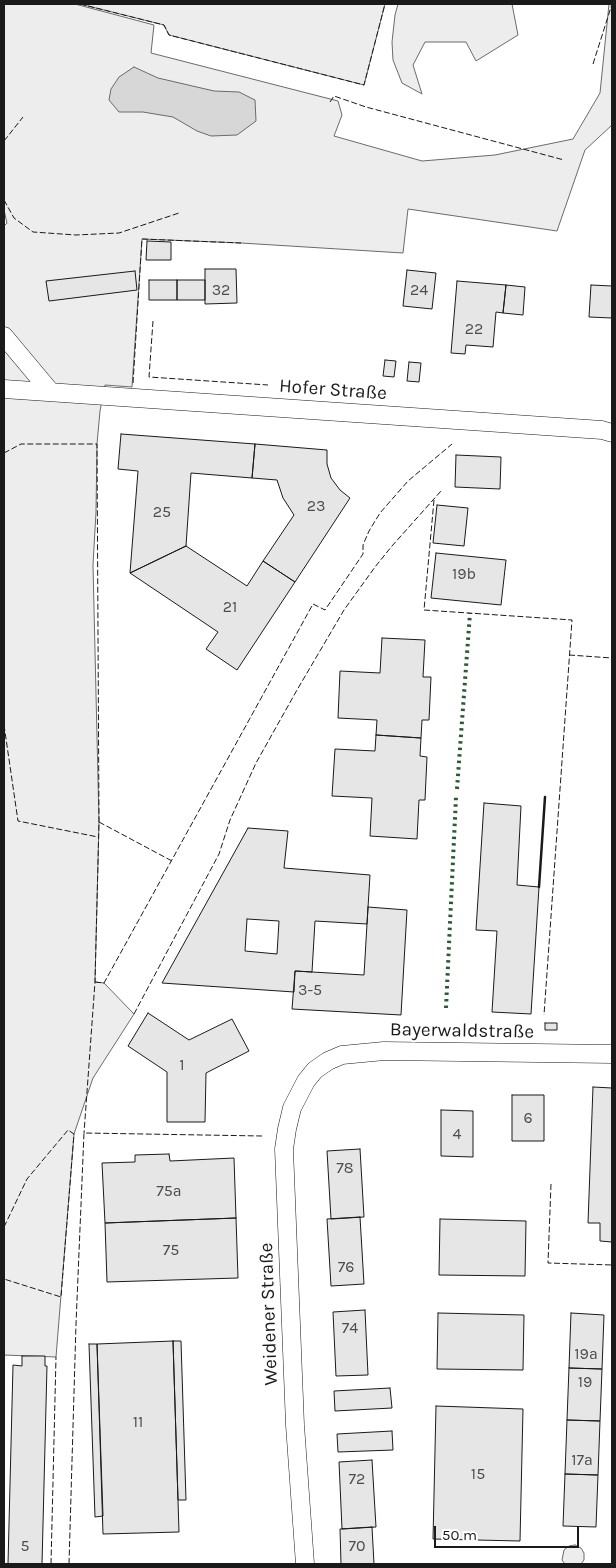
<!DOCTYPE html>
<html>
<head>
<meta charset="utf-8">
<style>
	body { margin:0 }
	#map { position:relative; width:616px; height:1568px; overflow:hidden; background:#fff; font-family:Karla,sans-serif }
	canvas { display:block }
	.frame { position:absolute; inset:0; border:5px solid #1a1a1a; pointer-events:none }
	.scale { position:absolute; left:434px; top:1526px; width:145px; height:22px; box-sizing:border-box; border:2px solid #1a1a1a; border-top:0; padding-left:6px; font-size:15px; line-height:18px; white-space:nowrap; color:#1a1a1a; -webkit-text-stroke:4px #fff; paint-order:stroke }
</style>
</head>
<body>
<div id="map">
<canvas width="616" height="1568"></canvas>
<div class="frame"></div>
<div class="scale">50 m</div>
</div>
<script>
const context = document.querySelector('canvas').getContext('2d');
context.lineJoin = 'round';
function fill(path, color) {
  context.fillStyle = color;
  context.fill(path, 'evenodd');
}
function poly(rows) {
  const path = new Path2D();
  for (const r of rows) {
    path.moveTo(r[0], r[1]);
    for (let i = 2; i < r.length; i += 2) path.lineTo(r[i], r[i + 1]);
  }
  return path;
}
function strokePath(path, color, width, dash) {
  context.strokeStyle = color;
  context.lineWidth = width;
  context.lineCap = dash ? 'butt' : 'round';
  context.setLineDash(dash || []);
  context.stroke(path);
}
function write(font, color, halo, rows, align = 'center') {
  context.font = font + ' Karla,sans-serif';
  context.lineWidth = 4;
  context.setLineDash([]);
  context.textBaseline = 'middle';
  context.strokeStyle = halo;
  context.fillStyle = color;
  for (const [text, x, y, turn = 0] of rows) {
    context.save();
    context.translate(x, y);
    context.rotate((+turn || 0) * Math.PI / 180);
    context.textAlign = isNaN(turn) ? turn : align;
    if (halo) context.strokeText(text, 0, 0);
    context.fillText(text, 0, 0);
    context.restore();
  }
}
const green = poly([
	[4,4,75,4,154,25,151,53,338,101,342,115,334,136,422,161,495,155,573,139,600,93,609,4,612,4,612,125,585,150,557,231,408,209,403,253,241,243,142,239,132,387,105,385,100,411,97,444,96,512,93,565,99,822,95,982,104,983,134,1014,93,1078,74,1134,56,1357,4,1355,4,226,7,223,4,210,4,4],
	[80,4,385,4,364,85,169,35,164,25,80,4],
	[398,4,512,4,518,35,476,61,466,42,425,42,413,65,422,94,402,83,393,60,392,42,395,15,398,4],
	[575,1545,581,1548,584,1553,584,1560,581,1564,565,1564,562,1560,564,1550,569,1546,575,1545]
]);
const water = poly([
	[134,67,158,78,214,91,239,92,255,100,256,121,237,135,211,136,197,131,173,117,143,112,119,112,109,100,111,89,119,77,134,67]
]);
const building = poly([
	[147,241,171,242,171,260,146,260,147,241],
	[205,269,236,269,237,303,205,304,205,269],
	[407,270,436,273,432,309,403,306,407,270],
	[135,271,137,290,49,301,46,281,135,271],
	[149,280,177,280,177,300,149,300,149,280],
	[177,280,205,280,205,300,177,300,177,280],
	[457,281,506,285,503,313,496,312,493,347,466,345,465,354,451,353,457,281],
	[506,285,525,287,523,315,503,313,506,285],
	[591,285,612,286,612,318,589,317,591,285],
	[385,360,396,361,394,377,383,376,385,360],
	[409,362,421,363,419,382,407,381,409,362],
	[121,434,255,444,252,478,191,473,186,546,130,573,138,471,118,469,121,434],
	[255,444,327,450,327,464,331,478,340,490,350,498,295,582,263,561,294,515,283,498,277,480,252,478,255,444],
	[456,455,501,457,500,489,455,487,456,455],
	[437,505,468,508,464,546,433,543,437,505],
	[186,546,247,586,263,561,295,582,237,670,206,649,218,632,130,573,186,546],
	[436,553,506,560,501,605,431,598,436,553],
	[382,638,425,640,423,677,431,677,429,720,422,720,421,738,376,735,377,720,338,718,340,671,380,673,382,638],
	[376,735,421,738,420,756,427,757,425,800,419,800,417,839,370,836,372,798,332,796,335,749,375,751,376,735],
	[484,803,521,806,517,885,539,887,531,1014,492,1012,497,931,476,930,484,803],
	[248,828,288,831,284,868,370,875,367,924,315,921,312,972,295,971,294,992,162,983,248,828],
	[247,919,279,921,277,954,245,951,247,919],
	[368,907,407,910,401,1015,292,1009,295,971,364,975,368,907],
	[148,1013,189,1040,232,1019,249,1051,206,1073,205,1122,167,1122,167,1072,128,1046,148,1013],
	[545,1023,557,1023,557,1030,545,1030,545,1023],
	[593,1087,612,1088,612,1242,600,1241,600,1223,588,1223,593,1087],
	[512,1095,544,1095,544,1141,512,1141,512,1095],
	[441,1110,473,1111,473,1157,441,1156,441,1110],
	[360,1149,364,1217,331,1219,327,1151,360,1149],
	[169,1154,170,1161,234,1158,236,1218,105,1223,102,1163,135,1162,135,1155,169,1154],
	[360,1217,364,1284,331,1286,327,1219,360,1217],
	[236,1218,238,1278,107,1282,105,1223,236,1218],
	[440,1219,526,1221,525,1276,439,1275,440,1219],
	[365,1310,368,1375,336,1376,333,1312,365,1310],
	[438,1313,524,1315,523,1370,437,1369,438,1313],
	[571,1313,604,1315,602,1369,569,1368,571,1313],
	[173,1341,179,1532,103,1534,97,1344,173,1341],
	[173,1341,181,1341,186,1500,178,1500,173,1341],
	[89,1344,97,1344,103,1516,95,1517,89,1344],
	[22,1356,45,1356,45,1366,47,1366,42,1564,8,1564,13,1365,22,1366,22,1356],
	[569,1368,602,1369,600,1421,567,1420,569,1368],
	[390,1388,392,1408,335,1411,334,1391,390,1388],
	[436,1406,523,1409,520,1541,433,1539,436,1406],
	[567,1420,600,1421,598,1475,565,1474,567,1420],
	[392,1431,393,1450,338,1452,337,1434,392,1431],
	[372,1460,376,1527,342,1529,339,1462,372,1460],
	[565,1474,598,1475,596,1527,563,1526,565,1474],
	[372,1527,374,1564,341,1564,340,1529,372,1527]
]);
const street = poly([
	[4,336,50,391],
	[4,389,602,430,612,433],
	[305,1564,295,1425,284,1149,287,1129,292,1108,306,1081,315,1070,328,1061,342,1055,384,1051,612,1054]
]);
const hedge = poly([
	[457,789,470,613],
	[446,1008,456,797]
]);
const fence = poly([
	[80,4,164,25,169,35,364,85,385,4],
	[593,64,612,4],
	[330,102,334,96,366,107,564,160],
	[4,141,23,117],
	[4,200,14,218,33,232,76,235,119,233,179,213],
	[153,321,149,377,268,385],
	[133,383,142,239,241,243],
	[4,453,21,444,97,444,99,822,95,982,84,1133],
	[434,500,424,610,572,620,544,1015],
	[569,655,612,658],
	[4,725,18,821,98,837],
	[99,822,172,861],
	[95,982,104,983,313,604,325,610,363,554,363,545,369,531,380,513,408,481,452,444],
	[134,1014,219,854,230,820,256,763,297,690,344,610,375,567,392,546,441,491],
	[551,1184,548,1263,612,1265],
	[4,1227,27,1179,68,1130,74,1134,61,1297,4,1279],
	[51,1564,56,1357],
	[69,1564,76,1324,84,1133,262,1136]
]);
const wall = poly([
	[539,887,545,797]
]);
const numberNames = [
	["32",221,290],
	["24",419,290],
	["22",474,329],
	["23",316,506],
	["25",162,512],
	["19b",464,574],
	["21",230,607],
	["3-5",310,990],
	["1",182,1065],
	["6",528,1118],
	["4",457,1134],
	["78",345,1168],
	["75a",169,1191],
	["75",171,1250],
	["76",346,1267],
	["74",350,1328],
	["19a",586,1354],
	["19",585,1382],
	["11",138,1422],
	["17a",582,1460],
	["15",478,1474],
	["72",357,1479],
	["5",25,1546],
	["70",357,1546]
];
const streetNames = [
	["Hofer Straße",333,390,4],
	["Bayerwaldstraße",462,1031,1],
	["Weidener Straße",269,1314,-92]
];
fill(green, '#ededed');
strokePath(green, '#6a6a6a', 1);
fill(water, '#d7d7d7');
strokePath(water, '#6a6a6a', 1);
fill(building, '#e6e6e6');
strokePath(building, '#1a1a1a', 1);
strokePath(street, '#1a1a1a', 19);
strokePath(street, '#fff', 18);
strokePath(hedge, '#2b5a34', 4, [2.5, 4]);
strokePath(fence, '#1a1a1a', 1, [6, 2.5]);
strokePath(wall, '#1a1a1a', 2.5);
write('16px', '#4d4d4d', null, numberNames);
write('19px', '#1a1a1a', '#fff', streetNames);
</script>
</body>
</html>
